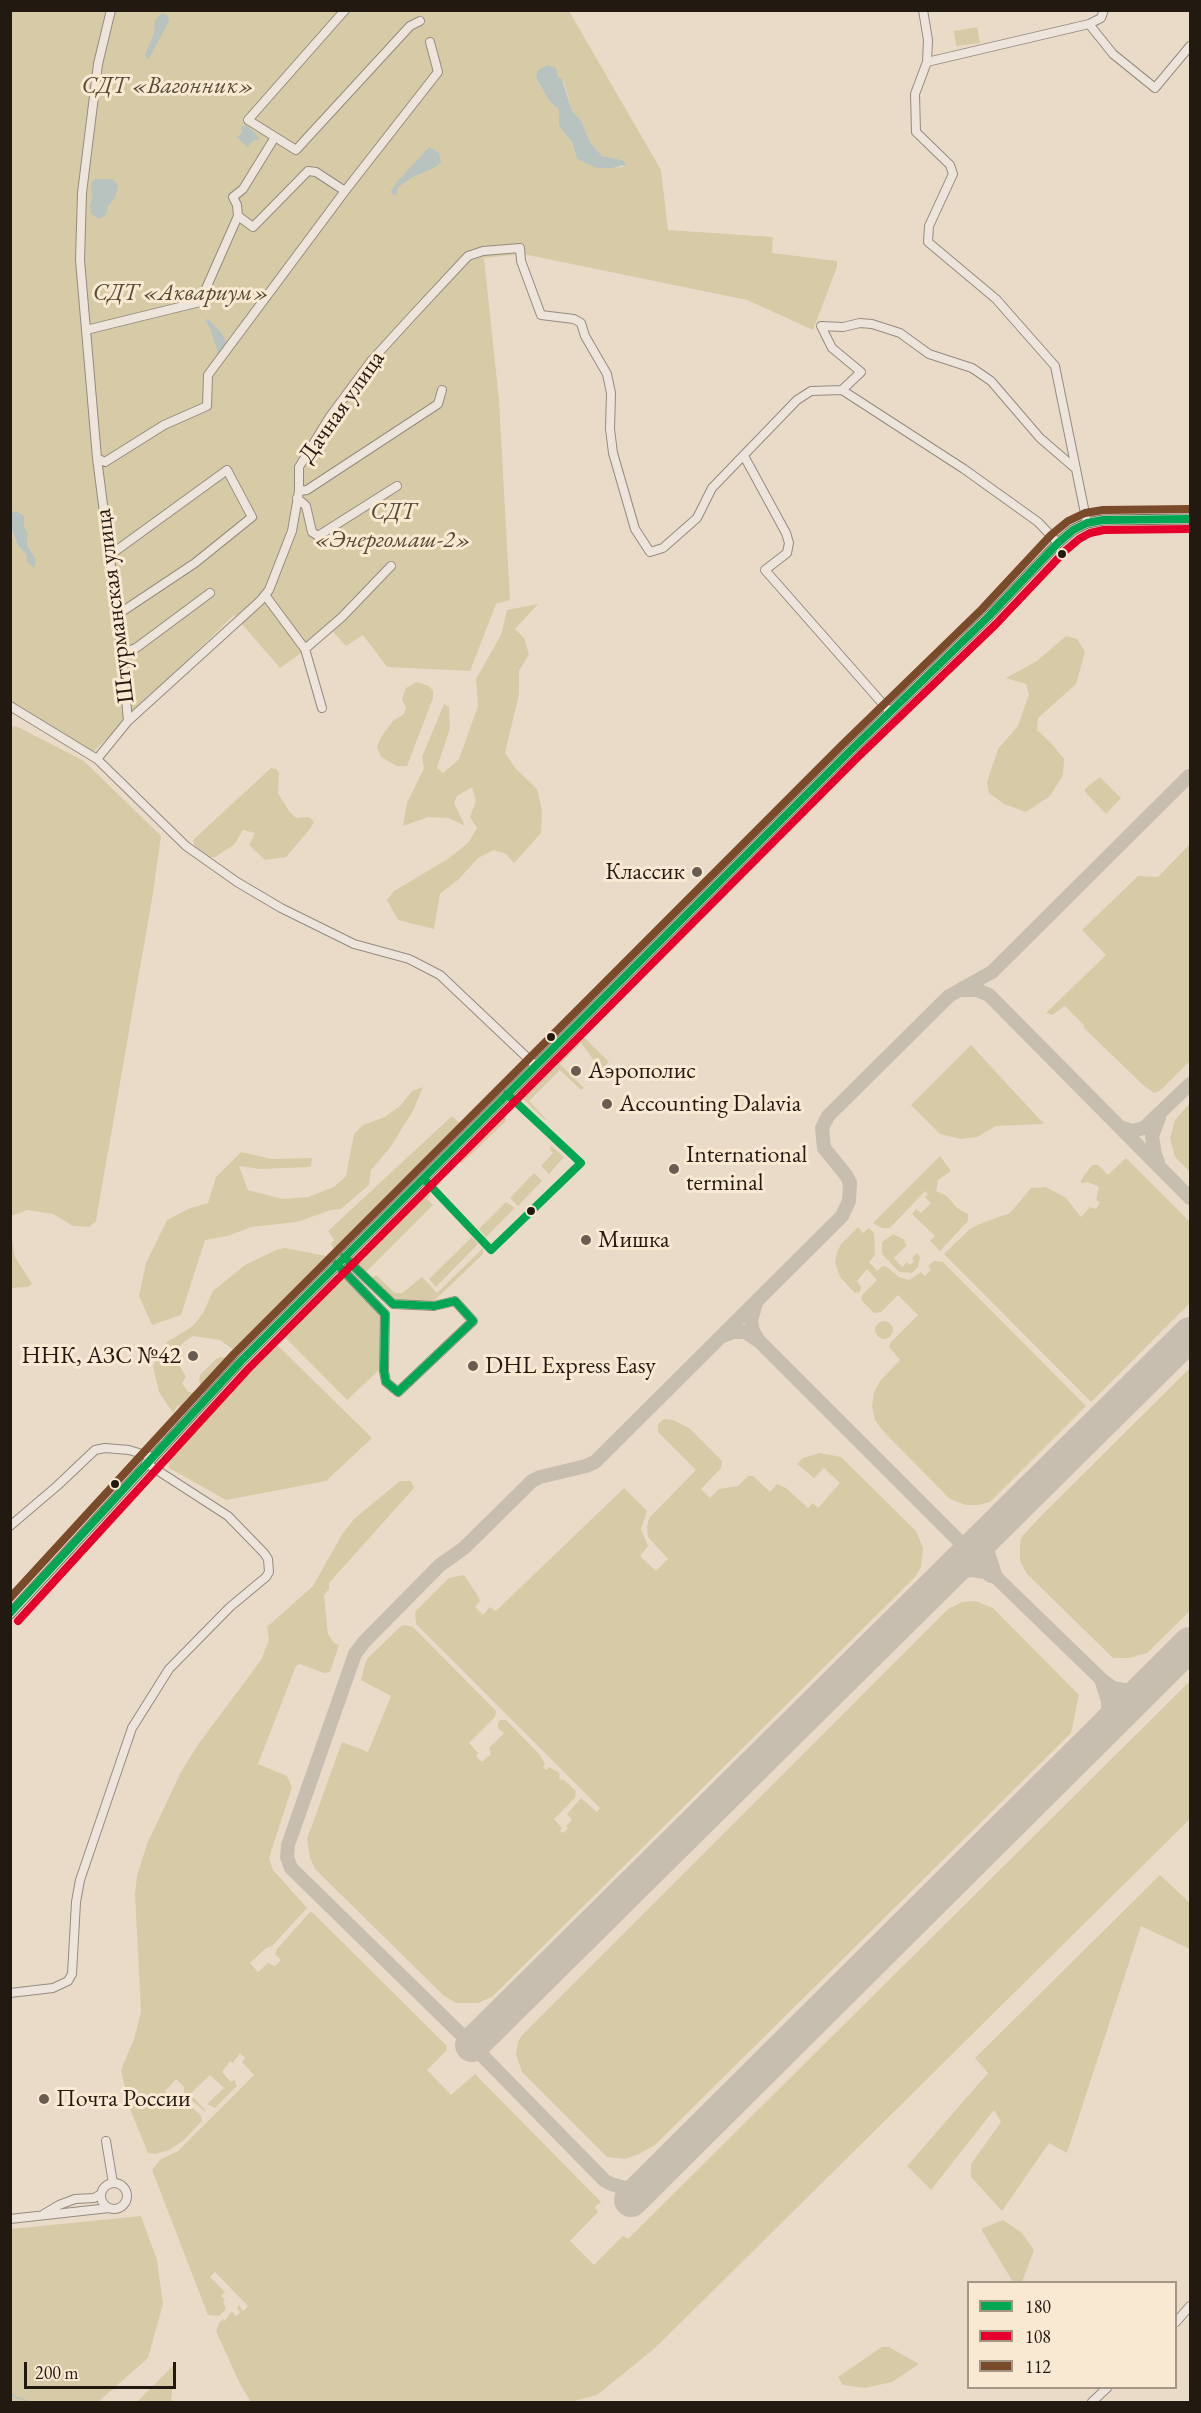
<!DOCTYPE html>
<html>
<head>
<meta charset="utf-8">
<style>
	body { margin:0 }
	#map { position:relative; width:1201px; height:2413px; overflow:hidden; background:#eadbc8; font-family:"EB Garamond",serif }
	canvas { display:block }
	.frame { position:absolute; inset:0; border:12px solid #221910; pointer-events:none }
	.legend { position:absolute; left:967px; top:2281px; width:210px; height:108px; box-sizing:border-box; background:#fae9d2; border:2px solid #a49684; margin:0; padding:8px 10px; list-style:none; font-size:18px; color:#221910 }
	.legend li { display:flex; align-items:center; gap:12px; height:30px }
	.legend b { width:30px; border:2px solid #a49684 }
	.scale { position:absolute; left:24px; top:2362px; width:152px; height:27px; box-sizing:border-box; border:3px solid #221910; border-top:0; padding-left:8px; font-size:18px; line-height:21px; white-space:nowrap; color:#221910; -webkit-text-stroke:4px #fae9d2; paint-order:stroke }
</style>
</head>
<body>
<div id="map">
<canvas width="1201" height="2413"></canvas>
<div class="frame"></div>
<ul class="legend">
<li><b style="height:8px;background:#00a651"></b>180</li>
<li><b style="height:8px;background:#e4002b"></b>108</li>
<li><b style="height:8px;background:#7a4b2a"></b>112</li>
</ul>
<div class="scale">200 m</div>
</div>
<script>
const context = document.querySelector('canvas').getContext('2d');
context.lineJoin = 'round';
function fill(path, color) {
  context.fillStyle = color;
  context.fill(path, 'evenodd');
}
function poly(rows) {
  const path = new Path2D();
  for (const r of rows) {
    if (r.length === 3) {
      path.moveTo(r[0] + r[2], r[1]);
      path.arc(r[0], r[1], r[2], 0, 2 * Math.PI);
      continue;
    }
    path.moveTo(r[0], r[1]);
    for (let i = 2; i < r.length; i += 2) path.lineTo(r[i], r[i + 1]);
  }
  return path;
}
function strokePath(path, color, width, dash) {
  context.strokeStyle = color;
  context.lineWidth = width;
  context.lineCap = dash ? 'butt' : 'round';
  context.setLineDash(dash || []);
  context.stroke(path);
}
function write(font, color, halo, rows, align = 'center') {
  context.font = font + ' "EB Garamond",serif';
  context.lineWidth = 6;
  context.setLineDash([]);
  context.textBaseline = 'middle';
  context.strokeStyle = halo;
  context.fillStyle = color;
  for (const [text, x, y, turn = 0] of rows) {
    context.save();
    context.translate(x, y);
    context.rotate((+turn || 0) * Math.PI / 180);
    context.textAlign = isNaN(turn) ? turn : align;
    if (halo) context.strokeText(text, 0, 0);
    context.fillText(text, 0, 0);
    context.restore();
  }
}
const green = poly([
	[11,11,569,11,661,170,668,230,773,237,772,253,837,261,837,267,813,330,747,300,523,254,484,258,499,400,510,600,496,604,470,671,387,667,363,635,346,646,332,631,280,668,234,615,87,758,11,708,10,528,18,546,27,555,31,551,27,545,28,533,16,511,10,512],
	[558,77,564,82,572,111,581,120,590,142,602,156,622,160,623,167,605,168,577,159,572,142,559,126,559,110,549,101,536,78],
	[95,179,112,179,108,206,90,205],
	[977,27,980,43,956,46,954,31],
	[538,604,515,629,524,638,529,654,519,671,519,694,505,753,516,769,537,789,542,810,541,833,514,863,506,854,494,850,478,858,459,879,440,894,434,929,398,920,387,900,394,891,448,859,468,843,477,828,470,817,476,801,472,787,457,796,454,803,465,826,449,818,428,817,403,826,407,803,424,768,422,757,444,704,449,707,450,728,437,768,443,773,459,759,478,706,476,679,501,635,507,610],
	[1066,636,1077,639,1085,652,1076,684,1038,718,1037,730,1052,744,1064,759,1063,775,1050,796,1026,812,1004,804,989,793,987,782,998,749,1018,726,1029,694,1026,684,1006,678,1037,661],
	[417,682,429,686,433,691,433,698,407,766,397,766,381,757,377,747,381,737,393,721,404,714,406,708,402,699,406,688],
	[16,726,84,761,161,836,153,893,96,1221,89,1227,73,1226,53,1214,27,1210,11,1216,10,727],
	[271,768,276,769,279,773,278,793,289,811,296,818,309,817,314,822,310,829,286,857,265,860,249,845,255,833,243,830,234,845,224,851,215,857,209,857,204,854,195,847,193,840],
	[1100,777,1121,798,1106,814,1085,792,1085,789],
	[1190,844,1190,1061,1161,1090,1154,1093,1143,1085,1084,1028,1084,1025,1065,1006,1052,1015,1046,1013,1106,955,1082,930,1138,876,1158,877],
	[579,1028,582,1031,524,1090,582,1035,609,1062,601,1070,581,1043,560,1064,584,1088,581,1090,560,1070,529,1101,547,1120,544,1119,519,1095,517,1096,513,1091],
	[971,1045,1044,1124,996,1126,977,1137,961,1139,940,1134,911,1105],
	[423,1087,413,1111,389,1149,371,1170,369,1185,341,1209,331,1210,297,1222,252,1227,227,1236,205,1240,181,1315,152,1325,139,1296,146,1263,167,1220,188,1209,208,1203,216,1177,241,1152,272,1159,312,1158,311,1167,260,1169,239,1166,248,1190,282,1199,308,1197,334,1187,346,1176,354,1134,363,1125,385,1117,400,1106,412,1091],
	[1190,1103,1190,1172,1175,1157,1170,1138,1175,1120],
	[502,1108,507,1109,505,1111,506,1121,462,1163,449,1162],
	[452,1116,464,1128,337,1253,331,1244,334,1240,328,1231],
	[551,1146,564,1157,549,1174,541,1166,553,1153,550,1149],
	[940,1156,951,1171,938,1180,936,1191,947,1196,957,1208,968,1214,968,1221,940,1251,930,1241,935,1236,912,1214,916,1209,921,1213,931,1203,925,1197,928,1194,925,1191,890,1228,882,1228,873,1223],
	[1126,1158,1190,1222,1190,1303,1091,1402,944,1254,970,1229,984,1222,1010,1213,1031,1188,1046,1187,1066,1198,1081,1217,1090,1207,1096,1209,1100,1202,1096,1200,1099,1187,1088,1182,1081,1183,1081,1180,1092,1165,1098,1165,1108,1175],
	[534,1173,542,1181,518,1206,510,1198],
	[421,1190,427,1190,431,1194,427,1199,433,1205,366,1272,358,1265,360,1253],
	[506,1202,515,1208,486,1237,479,1229],
	[858,1227,863,1233,869,1228,874,1233,875,1255,869,1262,877,1271,883,1266,887,1267,899,1277,909,1280,921,1272,925,1276,931,1270,928,1266,934,1261,943,1262,1086,1406,990,1502,978,1505,966,1505,950,1499,883,1431,875,1420,872,1406,874,1393,880,1381,900,1360,889,1347,891,1342,918,1315,898,1295,881,1312,874,1313,861,1300,862,1295,877,1280,867,1269,857,1281,861,1287,860,1292,855,1293,840,1277,835,1263,837,1252,841,1244],
	[893,1234,905,1240,904,1242,907,1245,894,1258,902,1267,907,1262,910,1265,914,1261,912,1258,917,1253,920,1257,918,1267,912,1273,899,1272,882,1254,882,1242],
	[11,1235,15,1257,32,1284,28,1287,11,1288],
	[472,1237,478,1244,436,1287,429,1279],
	[285,1248,326,1256,328,1263,238,1351,235,1351,220,1340,193,1336,185,1341,175,1351,177,1361,186,1377,182,1383,188,1392,196,1393,199,1396,189,1406,185,1405,182,1408,178,1405,173,1413,159,1392,153,1366,167,1342,193,1326,203,1313,213,1291,245,1265,276,1250],
	[483,1248,483,1254,431,1304,395,1301,370,1280,376,1275,395,1293,402,1293,422,1277,437,1293],
	[333,1277,347,1279,380,1314,382,1321,381,1368,347,1400,279,1331],
	[884,1330,9],
	[273,1341,372,1438,326,1481,226,1500,169,1468,170,1454],
	[220,1357,228,1358,229,1362,204,1388,202,1387,199,1382,200,1375,216,1359],
	[1190,1368,1190,1611,1147,1653,1129,1658,1113,1658,1027,1574,1020,1561,1020,1543,1021,1538,1041,1516],
	[664,1419,673,1420,689,1428,722,1461,721,1468,701,1489,710,1498,719,1489,738,1486,748,1476,753,1476,770,1492,777,1484,786,1488,808,1508,813,1503,818,1508,840,1483,824,1468,814,1478,797,1464,803,1458,820,1453,841,1457,916,1531,923,1548,921,1567,915,1577,492,1997,478,2003,456,2003,443,1995,315,1869,310,1858,307,1839,342,1742,368,1752,391,1696,361,1680,365,1664,368,1658,400,1627,404,1625,413,1627,496,1711,495,1717,469,1743,478,1753,476,1756,482,1762,491,1754,489,1748,504,1733,498,1728,498,1723,500,1720,506,1720,540,1755,545,1764,543,1767,546,1770,549,1767,558,1772,560,1775,559,1778,561,1780,563,1779,576,1791,575,1798,554,1819,562,1828,560,1831,563,1833,568,1828,566,1826,572,1820,567,1814,581,1798,597,1812,600,1808,416,1624,415,1612,449,1578,464,1575,478,1596,480,1601,475,1607,483,1615,490,1607,496,1611,624,1488,647,1511,641,1529,648,1546,640,1556,656,1571,668,1559,648,1537,647,1527,649,1518,696,1470,658,1432,658,1424],
	[400,1481,411,1481,414,1488,329,1583,329,1589,324,1595,328,1634,334,1643,339,1645,330,1672,324,1673,300,1664,296,1666,258,1764,287,1776,292,1787,269,1858,273,1870,307,1908,272,1946,266,1948,250,1963,258,1972,268,1963,275,1966,281,1960,275,1954,277,1949,310,1912,313,1913,447,2046,447,2050,427,2070,451,2095,475,2074,601,2202,595,2207,598,2212,570,2241,594,2265,623,2236,628,2239,1190,1681,1190,1819,655,2348,597,2395,570,2402,251,2402,240,2384,216,2331,219,2323,223,2319,225,2321,230,2313,233,2312,235,2316,239,2314,240,2312,237,2308,239,2305,243,2311,248,2306,215,2272,210,2277,225,2292,221,2296,225,2300,223,2302,226,2309,219,2316,208,2315,152,2170,161,2159,178,2151,254,2075,242,2062,245,2058,240,2053,233,2063,230,2061,222,2072,231,2082,234,2080,237,2086,215,2108,207,2104,224,2088,210,2075,190,2094,206,2111,204,2111,184,2093,184,2087,176,2079,165,2091,171,2098,175,2094,181,2096,201,2116,202,2121,183,2141,169,2150,155,2154,148,2153,130,2109,121,2070,134,2039,141,2012,135,1894,137,1876,147,1844,180,1774,197,1746,261,1660,269,1640,267,1627,313,1586,341,1536,354,1519],
	[975,1601,993,1608,1079,1695,1071,1733,655,2145,639,2154,625,2159,607,2157,522,2072,516,2054,518,2042,522,2035,948,1609,962,1602],
	[1160,1875,1190,1903,1190,1949,1141,1926,1067,2153,1049,2143,1002,2211,971,2177,971,2164,1001,2122,994,2110,931,2190,907,2166,988,2073,975,2058],
	[141,2216,157,2260,163,2304,148,2358,98,2402,11,2402,11,2229],
	[1003,2220,1022,2233,1034,2250,1022,2282,1013,2282,981,2229],
	[882,2347,889,2347,919,2364,892,2382,865,2388,843,2385,838,2377],
	[174,2365,171,2402,137,2402]
]);
const water = poly([
	[162,13,168,16,169,21,148,60,145,55,154,34,155,20],
	[548,65,556,68,558,77,562,79,572,111,581,120,590,142,602,156,622,160,627,164,613,168,597,168,577,159,572,142,559,126,559,110,549,101,536,78,538,70],
	[246,125,258,136,259,140,254,140,247,147,237,137,242,133,241,127],
	[429,147,439,153,441,163,434,168,411,178,397,188,397,194,393,195,391,191,396,183],
	[95,179,112,179,118,185,115,198,108,206,106,215,99,219,91,214,90,205,92,195,91,183],
	[208,319,220,331,227,343,224,349,218,353,210,328,205,320],
	[16,511,24,516,24,526,28,533,27,545,36,560,34,568,27,562,27,555,18,546,11,528,11,512]
]);
const stream = poly([
	[10,2392,13,2396,30,2402]
]);
const taxiway = poly([
	[963,990,977,990,989,995,1190,1198],
	[1120,1127,1132,1131,1144,1128,1190,1084],
	[1158,1162,1155,1154,1152,1136,1159,1118],
	[723,1336,733,1332,745,1332,759,1341,753,1331,751,1321,756,1303],
	[759,1341,970,1552,1101,1679,1108,1701,1108,1713,1105,1726,1095,1739],
	[995,1574,988,1553,991,1534,997,1526],
	[947,1575,971,1570,985,1572,991,1576],
	[1101,1679,1113,1688,1129,1691,1150,1685],
	[644,2187,625,2188,611,2184,604,2180,472,2045,291,1868,287,1857,288,1845,355,1654,364,1642,440,1565,464,1548,532,1481,540,1477,586,1466,595,1462,842,1216,849,1201,850,1183,846,1175,824,1148,822,1128,828,1116,949,996,992,972,1189,776]
]);
const runway = poly([
	[472,2045,1190,1334],
	[631,2200,1190,1644]
]);
const minor = poly([
	[345,10,248,120,296,150,410,26,420,21],
	[923,10,928,40,927,62,915,94,916,132,950,165,953,174,929,226,928,242,996,299,1055,366,1087,523],
	[1089,24,1113,54,1155,88,1190,46],
	[927,62,1089,24,1101,18,1104,10],
	[238,216,253,227,308,171,316,172,345,191],
	[86,330,200,302,238,216,237,205,233,197,243,189,275,137],
	[842,390,964,469,1038,522,1058,543],
	[744,456,786,533,789,543,787,553,765,570,890,712],
	[97,458,105,462,164,425,207,406,208,375,345,191,438,72,430,42],
	[299,491,307,490,438,404,442,390],
	[297,498,306,506,312,532,318,536,397,486],
	[110,555,227,470,252,517,195,563,117,615],
	[265,595,305,649,322,708],
	[305,649,342,617,391,566],
	[122,653,136,648,210,593],
	[10,706,97,759,186,846,237,882,281,908,354,944,409,959,440,975,536,1066],
	[128,721,260,601,269,590,292,531,299,491,299,467,329,418,372,360,413,315,468,256,483,251,520,248,521,261,541,315,574,319,581,323,585,336,607,374,611,393,610,429,613,453,635,529,650,552,663,548,697,518,712,488,797,400,811,391,842,390,861,372,832,348,821,326,843,327,860,323,872,324,900,333,929,354,972,368,991,381,1040,438,1076,469],
	[97,759,128,721,121,645,97,458,80,260,82,193,98,64,111,10],
	[337,1264,385,1314,384,1371,386,1382,398,1392,473,1321,455,1301,434,1306,393,1304,344,1257],
	[10,1526,57,1486,95,1450,105,1448,129,1450,152,1457],
	[10,1993,53,1988,68,1981,72,1974,76,1902,80,1880,132,1728,169,1669,230,1607,266,1577,269,1572,268,1559,264,1553,228,1516,146,1463],
	[106,2141,113,2183],
	[114,2196,13],
	[44,2214,59,2205,75,2199,94,2198,101,2194],
	[10,2219,109,2208],
	[1176,2322,1190,2306],
	[1092,2402,1107,2388]
]);
const major = poly([
	[10,1614,241,1361,849,752,989,616,1058,543,1073,530,1087,523,1103,520,1190,519]
]);
const bus1 = poly([
	[507,1094,581,1163],
	[424,1179,491,1250],
	[491,1250,581,1163],
	[337,1264,385,1314,384,1371,386,1382,398,1392,473,1321,455,1301,434,1306,393,1304,344,1257],
	[10,1613,241,1361,849,752,989,616,1058,543,1073,530,1087,523,1103,520,1190,519]
]);
const bus2 = poly([
	[18,1621,249,1368,856,759,996,624,1065,551,1079,539,1090,533,1104,530,1190,529]
]);
const bus3 = poly([
	[10,1598,234,1354,842,745,982,609,1051,535,1068,521,1085,513,1103,510,1190,509]
]);
const markers = [
	[1062,554,5,"#221910"],
	[697,872,6,"#685d50"],
	[551,1037,5,"#221910"],
	[576,1071,6,"#685d50"],
	[607,1104,6,"#685d50"],
	[674,1169,6,"#685d50"],
	[531,1211,5,"#221910"],
	[586,1240,6,"#685d50"],
	[193,1356,6,"#685d50"],
	[473,1366,6,"#685d50"],
	[115,1484,5,"#221910"],
	[44,2099,6,"#685d50"]
];
const parkNames = [
	["СДТ «Вагонник»",168,86],
	["СДТ «Аквариум»",181,293],
	["СДТ",393,512],
	["«Энергомаш-2»",393,540]
];
const streetNames = [
	["Дачная улица",342,407,-55],
	["Штурманская улица",115,606,-97]
];
const poiNames = [
	["Классик",685,872,"right"],
	["Аэрополис",588,1071],
	["Accounting Dalavia",619,1104],
	["International",686,1155],
	["terminal",686,1183],
	["Мишка",598,1240],
	["ННК, АЗС №42",181,1356,"right"],
	["DHL Express Easy",485,1366],
	["Почта России",56,2099]
];
fill(green, '#d6cba6');
fill(water, '#b8c3bf');
strokePath(stream, '#b8c3bf', 1.5);
strokePath(taxiway, '#c8beb0', 14);
strokePath(runway, '#c8beb0', 34);
strokePath(minor, '#948b7f', 10);
strokePath(major, '#797066', 11);
strokePath(minor, '#ede5dc', 8);
strokePath(major, '#e9e1d6', 9);
strokePath(bus1, '#00a651', 8);
strokePath(bus2, '#e4002b', 8);
strokePath(bus3, '#7a4b2a', 8);
for (const [x, y, r, color] of markers) {
  const dot = new Path2D();
  dot.arc(x, y, r, 0, 2 * Math.PI);
  context.fillStyle = color;
  context.fill(dot);
  strokePath(dot, '#fae9d2', 2);
}
write('italic 24px', '#534b35', '#fae9d2', parkNames);
write('24px', '#221910', '#fae9d2', streetNames);
write('24px', '#221910', '#fae9d2', poiNames, 'left');
</script>
</body>
</html>
